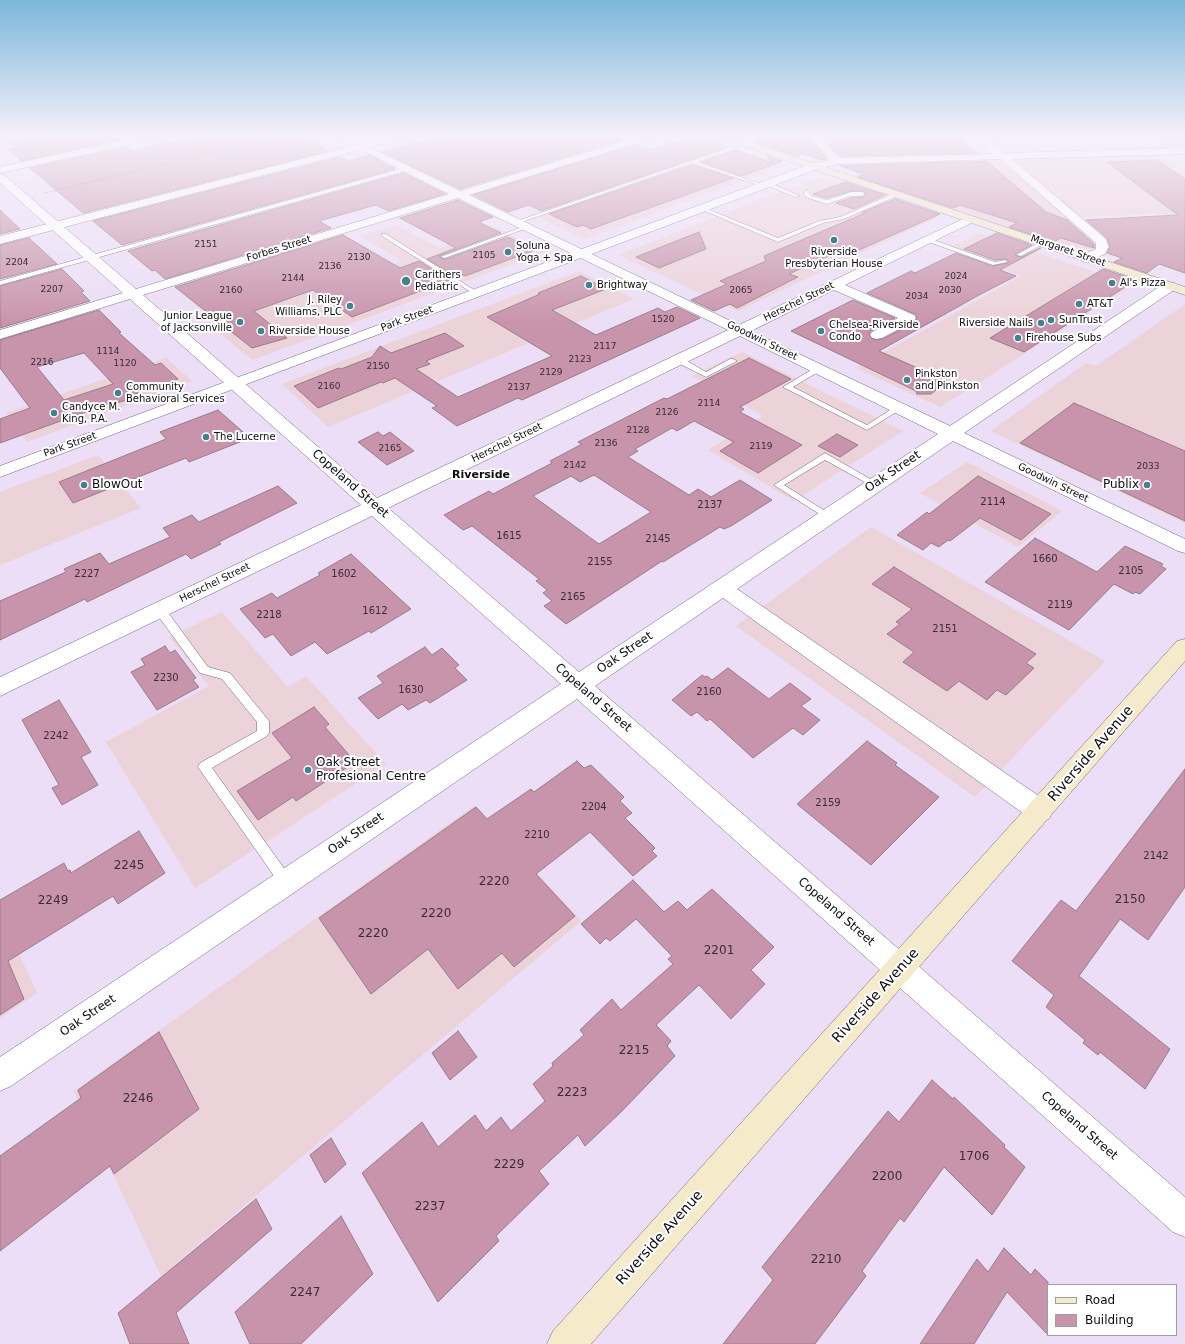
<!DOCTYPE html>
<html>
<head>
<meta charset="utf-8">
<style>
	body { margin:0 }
	#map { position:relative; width:1185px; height:1344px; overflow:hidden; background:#ebdef6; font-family:"DejaVu Sans",sans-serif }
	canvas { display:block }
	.legend { position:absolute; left:1047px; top:1284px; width:130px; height:52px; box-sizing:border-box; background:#fff; border:1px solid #9e9da0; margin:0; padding:5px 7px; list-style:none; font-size:12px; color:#0d0911 }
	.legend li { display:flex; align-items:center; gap:8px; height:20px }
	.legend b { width:20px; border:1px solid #9e9da0 }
</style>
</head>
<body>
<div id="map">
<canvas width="1185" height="1344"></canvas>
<ul class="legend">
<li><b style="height:5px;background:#f5eaca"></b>Road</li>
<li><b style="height:11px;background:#c894ab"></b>Building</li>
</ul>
</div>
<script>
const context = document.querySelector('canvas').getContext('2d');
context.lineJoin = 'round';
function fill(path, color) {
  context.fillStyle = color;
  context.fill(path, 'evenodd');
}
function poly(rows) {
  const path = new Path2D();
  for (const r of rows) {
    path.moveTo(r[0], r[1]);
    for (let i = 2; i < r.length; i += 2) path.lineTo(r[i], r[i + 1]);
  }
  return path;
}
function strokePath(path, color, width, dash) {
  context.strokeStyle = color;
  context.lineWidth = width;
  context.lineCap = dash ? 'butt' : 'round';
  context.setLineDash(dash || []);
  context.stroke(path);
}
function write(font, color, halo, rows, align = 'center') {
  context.font = font + ' "DejaVu Sans",sans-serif';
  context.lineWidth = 4;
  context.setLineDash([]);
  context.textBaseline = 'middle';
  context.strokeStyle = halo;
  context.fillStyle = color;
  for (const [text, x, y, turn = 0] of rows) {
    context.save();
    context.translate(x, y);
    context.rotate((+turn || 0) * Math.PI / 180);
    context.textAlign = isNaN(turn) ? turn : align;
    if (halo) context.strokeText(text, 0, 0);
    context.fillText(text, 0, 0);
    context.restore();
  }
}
const commercial = poly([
	[1154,136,1185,136,1185,145,1170,146],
	[734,148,784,166,584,239,538,217],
	[1155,155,1165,158,1185,170,1185,213,1079,217,1016,161,1020,159],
	[986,160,996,160,1004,164,1092,237,1095,246,1094,248,1084,250,1066,247,889,188,858,177,852,167,859,164],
	[819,177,936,218,738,311,618,255],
	[396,225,440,248,497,228,546,252,252,360,211,326,402,261,360,236],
	[980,233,1133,285,940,407,856,368,1021,276,947,249],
	[579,271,634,299,328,427,282,384],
	[1185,304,1185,523,991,431,1086,363,1096,366],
	[742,352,903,431,794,501,708,450,763,416,692,376],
	[166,358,192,381,27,442,6,413],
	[98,455,141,508,0,565,0,492],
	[967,462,1062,511,1018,547,920,493],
	[871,527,1105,661,975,797,736,626],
	[222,612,288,687,306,676,386,764,195,888,106,742,209,686,169,637],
	[475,805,581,921,161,1276,74,1091],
	[0,912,37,993,0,1018]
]);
const building = poly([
	[35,136,109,136,116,140,22,161,8,150,18,147,12,142,35,136],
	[198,136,301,136,329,151,83,213,30,168,126,147,133,151,198,136],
	[442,136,609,136,622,140,460,189,382,152,442,136],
	[752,136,809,136,827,159,823,160,803,154,796,156,758,143,752,136],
	[822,136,957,136,977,153,842,156,836,153,822,136],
	[696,138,703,139,727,147,541,211,529,205,508,212,473,195,635,145,649,150,675,142,680,143,696,138],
	[736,150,772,163,767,156,783,161,741,176,702,162,736,150],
	[369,155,395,169,122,245,93,221,340,157,348,161,369,155],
	[1157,160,1185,179,1185,273,1159,264,1147,273,1114,262,1122,258,1107,253,1110,246,1107,238,1086,220,1178,215,1107,162,1157,160],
	[986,161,1046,212,1067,220,1094,244,1094,248,1061,238,1053,242,1009,227,1017,223,960,205,953,208,858,177,865,174,840,166,986,161],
	[692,165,733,178,591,229,583,225,577,227,549,214,692,165],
	[404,173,445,194,388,211,376,205,319,221,331,228,165,279,155,270,152,271,128,251,404,173],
	[845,182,885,195,854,209,836,203,851,198,863,197,866,194,863,191,851,191,827,198,813,194,845,182],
	[895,199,940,214,850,254,841,250,789,274,798,277,737,308,730,304,714,311,691,300,727,284,720,281,766,261,764,256,865,213,863,212,895,199],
	[458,200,493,217,479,222,501,233,439,256,440,258,446,259,508,237,535,250,465,276,463,275,457,277,427,259,456,248,400,218,458,200],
	[0,210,20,229,0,234,0,210],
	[699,232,706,249,659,268,636,257,699,232],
	[997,233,1032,245,1015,254,1016,256,1022,257,1040,248,1041,248,1000,270,1016,276,979,295,879,351,947,381,931,394,917,394,916,391,791,331,853,300,895,318,871,331,869,334,872,339,883,339,915,322,917,317,915,314,867,293,911,271,915,273,956,253,992,266,1008,263,1009,262,1006,259,995,260,964,249,997,233],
	[343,235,400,268,419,261,449,280,352,317,313,290,254,311,287,338,252,348,175,287,343,235],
	[29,238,57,264,0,279,0,245,29,238],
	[62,269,84,291,81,292,90,301,0,328,0,286,62,269],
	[1103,269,1136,280,1024,352,990,338,1103,269],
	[581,276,606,289,552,310,596,335,658,308,665,312,677,307,700,318,522,400,518,398,457,426,432,408,437,406,395,378,383,383,381,382,318,408,294,386,339,368,341,369,372,357,380,346,391,353,445,333,464,346,426,361,430,364,416,369,458,397,552,356,487,317,540,294,538,293,581,276],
	[99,310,121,332,119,333,155,365,161,363,178,379,133,395,135,397,114,404,113,402,0,443,0,419,30,408,0,368,0,340,99,310],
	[84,353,113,384,64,400,37,367,84,353],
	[749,358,791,379,740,407,744,409,740,412,802,445,758,473,720,451,734,442,694,421,677,431,672,428,635,449,638,451,628,457,689,495,698,489,711,497,740,480,772,500,731,526,724,529,720,527,663,562,662,561,566,624,544,606,552,601,543,593,547,590,536,581,539,579,472,526,463,530,444,515,489,491,493,494,552,463,550,461,582,444,578,442,664,398,667,399,749,358],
	[594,475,651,512,599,544,533,496,571,476,580,482,594,475],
	[1074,403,1185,451,1185,521,1020,443,1074,403],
	[218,410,250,438,189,462,186,458,73,503,59,482,166,439,160,432,218,410],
	[378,432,383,436,390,432,414,451,387,465,358,442,378,432],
	[837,434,858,445,840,457,818,446,837,434],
	[978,476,1051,514,1021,540,980,518,950,541,948,540,939,547,931,543,923,550,897,535,927,512,929,514,978,476],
	[278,486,297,503,219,542,221,544,191,559,186,554,87,602,85,599,0,640,0,601,66,572,64,569,100,553,109,564,170,537,163,528,192,515,199,522,278,486],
	[1035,538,1097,572,1125,546,1163,564,1161,566,1166,569,1140,594,1135,592,1133,594,1114,584,1069,630,985,582,1035,538],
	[351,554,411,609,371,633,369,631,327,654,315,642,291,656,273,634,265,638,240,609,272,593,277,598,320,575,318,573,351,554],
	[894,567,1036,654,1026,663,1034,668,1006,695,997,690,987,700,959,681,947,691,903,662,914,652,887,634,900,624,896,622,912,609,872,584,894,567],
	[165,646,170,653,175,650,196,678,193,680,199,687,157,710,131,672,145,665,141,659,165,646],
	[425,647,432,655,442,648,459,665,455,668,467,680,430,703,426,700,408,710,402,704,378,719,358,698,383,683,377,676,425,647],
	[728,668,769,699,790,683,811,699,801,706,820,720,803,735,793,728,753,758,710,719,707,721,697,712,691,716,672,700,702,675,705,677,707,676,712,680,728,668],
	[59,700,91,752,81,757,98,785,62,805,52,788,59,785,22,720,59,700],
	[314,707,329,724,325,727,355,762,296,801,293,797,258,820,237,791,292,758,272,733,314,707],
	[867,741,897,763,895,765,939,797,871,865,797,804,867,741],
	[577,761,584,768,591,765,624,797,620,801,632,813,625,818,655,848,652,851,657,856,633,876,590,832,536,874,575,916,514,967,502,953,458,989,428,949,371,994,319,918,476,807,487,819,531,789,534,792,577,761],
	[1185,769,1185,887,1148,940,1120,919,1079,976,1170,1049,1145,1089,1100,1052,1098,1055,1083,1043,1085,1040,1046,1007,1054,995,1012,961,1061,900,1076,911,1185,769],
	[139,831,165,873,118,904,113,896,8,961,24,999,0,1015,0,900,64,863,68,871,70,870,71,873,139,831],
	[633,880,664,912,678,901,687,910,712,889,774,947,751,970,765,984,731,1019,699,985,656,1025,671,1041,667,1046,675,1056,621,1112,585,1146,578,1135,539,1171,549,1184,496,1236,499,1241,438,1302,362,1173,422,1122,438,1147,475,1115,486,1131,501,1117,511,1131,545,1101,533,1084,553,1066,552,1063,584,1035,580,1030,612,999,621,1010,673,964,668,959,672,956,636,919,610,941,606,938,600,944,581,924,633,880],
	[458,1031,477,1057,450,1080,432,1053,458,1031],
	[159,1032,199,1109,114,1174,110,1166,0,1251,0,1156,81,1098,78,1090,159,1032],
	[932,1080,953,1099,954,1097,1005,1145,1004,1147,1025,1167,992,1215,944,1167,904,1222,900,1218,862,1271,866,1276,815,1344,723,1344,773,1280,762,1267,888,1111,899,1122,932,1080],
	[331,1138,346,1164,325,1183,310,1155,331,1138],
	[256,1199,272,1229,176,1313,189,1344,130,1344,118,1313,256,1199],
	[341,1216,373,1274,301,1344,250,1344,235,1312,341,1216],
	[1004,1248,1031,1275,1035,1269,1048,1282,1048,1335,1007,1292,974,1344,920,1344,977,1259,988,1272,1004,1248]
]);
const path = poly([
	[45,193,280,136]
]);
const service = poly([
	[25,136,33,136,0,143,0,141,25,136],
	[746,142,748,144,697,162,764,185,764,187,692,163,519,223,514,222,746,142],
	[407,167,409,168,409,170,0,285,0,281,407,167],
	[766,183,770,183,800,196,795,197,766,185,766,183],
	[807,190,812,196,827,200,851,192,862,192,865,194,862,196,851,196,827,204,808,198,804,195,804,192,807,190],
	[897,192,900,194,899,195,844,219,823,223,778,242,700,209,705,208,778,238,819,221,840,217,897,192],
	[525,226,530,227,445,258,440,257,525,226],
	[382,234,386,234,479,293,474,294,382,236,382,234],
	[928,238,995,262,1005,260,1008,262,993,265,926,241,926,239,928,238],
	[1040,242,1045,243,1021,256,1016,255,1040,242],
	[676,358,682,358,706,372,730,359,733,359,737,361,706,377,676,362,676,358],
	[816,367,822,367,823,369,793,387,867,425,896,406,899,406,903,408,867,430,783,387,816,367],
	[825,453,879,484,875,487,872,486,825,460,784,485,830,514,832,516,827,519,774,485,825,453],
	[160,606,164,607,208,667,230,673,269,721,269,733,267,736,212,768,291,878,293,882,291,886,286,888,281,886,198,767,200,763,257,731,257,722,222,679,200,673,156,613,155,610,156,607,160,606]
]);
const minor = poly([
	[334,136,346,136,460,191,641,136,655,136,653,138,469,195,739,325,967,217,975,217,977,219,975,221,845,285,914,315,916,318,914,321,882,338,877,339,872,338,870,335,872,332,898,318,834,290,751,331,950,426,1165,283,1175,283,1177,286,1175,289,964,433,1185,539,1185,553,1178,551,953,441,737,589,1049,803,1053,811,1049,819,1040,822,1031,819,723,598,595,686,1185,1197,1185,1237,1173,1232,577,699,11,1086,0,1091,0,1057,561,684,372,516,0,696,0,677,361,505,130,299,0,339,0,330,123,293,0,183,0,174,4,175,136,289,449,194,334,136],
	[458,198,728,330,377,498,143,295,458,198],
	[740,336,938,434,579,672,388,508,740,336],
	[974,136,985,136,1005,153,1185,148,1185,154,1012,159,1106,239,1109,247,1105,254,1086,262,1082,261,1080,258,1082,255,1096,249,1096,243,1000,159,840,164,835,161,840,158,993,154,974,136]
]);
const tertiary = poly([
	[142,136,159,136,154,139,0,173,0,167,142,136],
	[392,136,407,136,405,138,0,244,0,236,392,136],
	[810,136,820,136,835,154,844,159,845,161,844,163,817,169,0,477,0,466,810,164,830,160,810,136]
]);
const secondary = poly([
	[718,136,732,136,1185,287,1185,295,720,138,718,136],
	[1185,639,1185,661,591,1344,547,1344,553,1331,1177,641,1185,639]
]);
const markers = [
	[834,240,4,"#3f8292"],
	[508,252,4,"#3f8292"],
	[406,281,5,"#3f8292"],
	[1112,283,4,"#3f8292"],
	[589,285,4,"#3f8292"],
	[1079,304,4,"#3f8292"],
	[350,306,4,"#3f8292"],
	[1051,320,4,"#3f8292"],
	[240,322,4,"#3f8292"],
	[1041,323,4,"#3f8292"],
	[261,331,4,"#3f8292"],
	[821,331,4,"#3f8292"],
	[1018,338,4,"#3f8292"],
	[907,380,4,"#3f8292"],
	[118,393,4,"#3f8292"],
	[54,413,4,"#3f8292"],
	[206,437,4,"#3f8292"],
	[84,485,4,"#3f8292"],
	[1147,485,4,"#3f8292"],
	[308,770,4,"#3f8292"]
];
const farNumbernames = [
	["2151",206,245],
	["2105",484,256],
	["2130",359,258],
	["2204",17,263],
	["2136",330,267],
	["2024",956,277],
	["2144",293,279],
	["2207",52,290],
	["2160",231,291],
	["2065",741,291],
	["2030",950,291],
	["2034",917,297],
	["1520",663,320],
	["2117",605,347],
	["1114",108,352],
	["2123",580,360],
	["2216",42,363],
	["1120",125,364],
	["2150",378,367],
	["2129",551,373],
	["2160",329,387],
	["2137",519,388],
	["2114",709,404],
	["2126",667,413],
	["2128",638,431],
	["2136",606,444],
	["2119",761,447],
	["2165",390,449],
	["2142",575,466],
	["2033",1148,467]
];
const farPoinames = [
	["Soluna",516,246],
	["Yoga + Spa",516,258],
	["Riverside",834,252,"center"],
	["Presbyterian House",834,264,"center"],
	["Carithers",415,275],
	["Pediatric",415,287],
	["Al's Pizza",1120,283],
	["Brightway",597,285],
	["J. Riley",342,300,"right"],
	["Williams, PLC",342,312,"right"],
	["AT&T",1087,304],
	["Junior League",232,316,"right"],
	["of Jacksonville",232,328,"right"],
	["SunTrust",1059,320],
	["Riverside Nails",1033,323,"right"],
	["Chelsea-Riverside",829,325],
	["Condo",829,337],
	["Riverside House",269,331],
	["Firehouse Subs",1026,338],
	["Pinkston",915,374],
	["and Pinkston",915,386],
	["Community",126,387],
	["Behavioral Services",126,399],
	["Candyce M.",62,407],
	["King, P.A.",62,419],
	["The Lucerne",214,437]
];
const farStreetnames = [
	["Forbes Street",279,249,-17],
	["Margaret Street",1068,251,19],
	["Herschel Street",799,302,-26],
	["Park Street",407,319,-21],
	["Goodwin Street",762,341,26],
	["Herschel Street",507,443,-26],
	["Park Street",70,445,-20],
	["Goodwin Street",1053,483,26],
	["Herschel Street",215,583,-26]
];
const numberNames = [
	["2114",993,502],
	["2137",710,505],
	["1615",509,536],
	["2145",658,539],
	["1660",1045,559],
	["2155",600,562],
	["2105",1131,571],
	["2227",87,574],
	["1602",344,574],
	["2165",573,597],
	["2119",1060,605],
	["1612",375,611],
	["2218",269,615],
	["2151",945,629],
	["2230",166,678],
	["1630",411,690],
	["2160",709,692],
	["2242",56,736],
	["2159",828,803],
	["2204",594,807],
	["2210",537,835],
	["2142",1156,856]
];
const farNeighbourhoodnames = [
	["Riverside",481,475]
];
const streetNames = [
	["Oak Street",893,472,-34],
	["Copeland Street",350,484,41],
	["Oak Street",625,653,-34],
	["Copeland Street",593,698,41],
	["Oak Street",356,834,-34],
	["Copeland Street",836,912,41],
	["Oak Street",88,1016,-34],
	["Copeland Street",1079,1126,41]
];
const poiNames = [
	["BlowOut",92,485],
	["Publix",1139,485,"right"],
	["Oak Street",316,763],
	["Profesional Centre",316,777]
];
const nearNumbernames = [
	["2245",129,866],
	["2220",494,882],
	["2150",1130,900],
	["2249",53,901],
	["2220",436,914],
	["2220",373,934],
	["2201",719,951],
	["2215",634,1051],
	["2223",572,1093],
	["2246",138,1099],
	["1706",974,1157],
	["2229",509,1165],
	["2200",887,1177],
	["2237",430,1207],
	["2210",826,1260],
	["2247",305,1293]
];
const nearStreetnames = [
	["Riverside Avenue",1091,754,-49],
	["Riverside Avenue",876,996,-48],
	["Riverside Avenue",660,1238,-48]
];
fill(commercial, '#ecd2d9');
fill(building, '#c894ab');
strokePath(building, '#967d87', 1);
strokePath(service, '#70657a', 1);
strokePath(minor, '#70657a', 1);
strokePath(tertiary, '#70657a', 1);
strokePath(secondary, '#70657a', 1);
strokePath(path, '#756d7c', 1, [1, 1]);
fill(service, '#fff');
fill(minor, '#fff');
fill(tertiary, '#fff');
fill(secondary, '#f5eaca');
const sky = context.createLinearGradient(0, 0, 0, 324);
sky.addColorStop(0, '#7bb7da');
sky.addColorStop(0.42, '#f6f0fb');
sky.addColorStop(1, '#f6f0fb00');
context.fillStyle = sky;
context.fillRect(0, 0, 1185, 324);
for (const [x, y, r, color] of markers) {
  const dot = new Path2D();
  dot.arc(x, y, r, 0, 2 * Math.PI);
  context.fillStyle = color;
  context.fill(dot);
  strokePath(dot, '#fff', 1.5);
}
write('9px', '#3c2c38', null, farNumbernames);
write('10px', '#0d0911', '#fff', farPoinames, 'left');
write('10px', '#0d0911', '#fff', farStreetnames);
write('10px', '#3c2c38', null, numberNames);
write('bold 11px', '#0d0911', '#fff', farNeighbourhoodnames);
write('12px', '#0d0911', '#fff', streetNames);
write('12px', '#0d0911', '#fff', poiNames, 'left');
write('12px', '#3c2c38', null, nearNumbernames);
write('14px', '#0d0911', '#fff', nearStreetnames);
</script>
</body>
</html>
